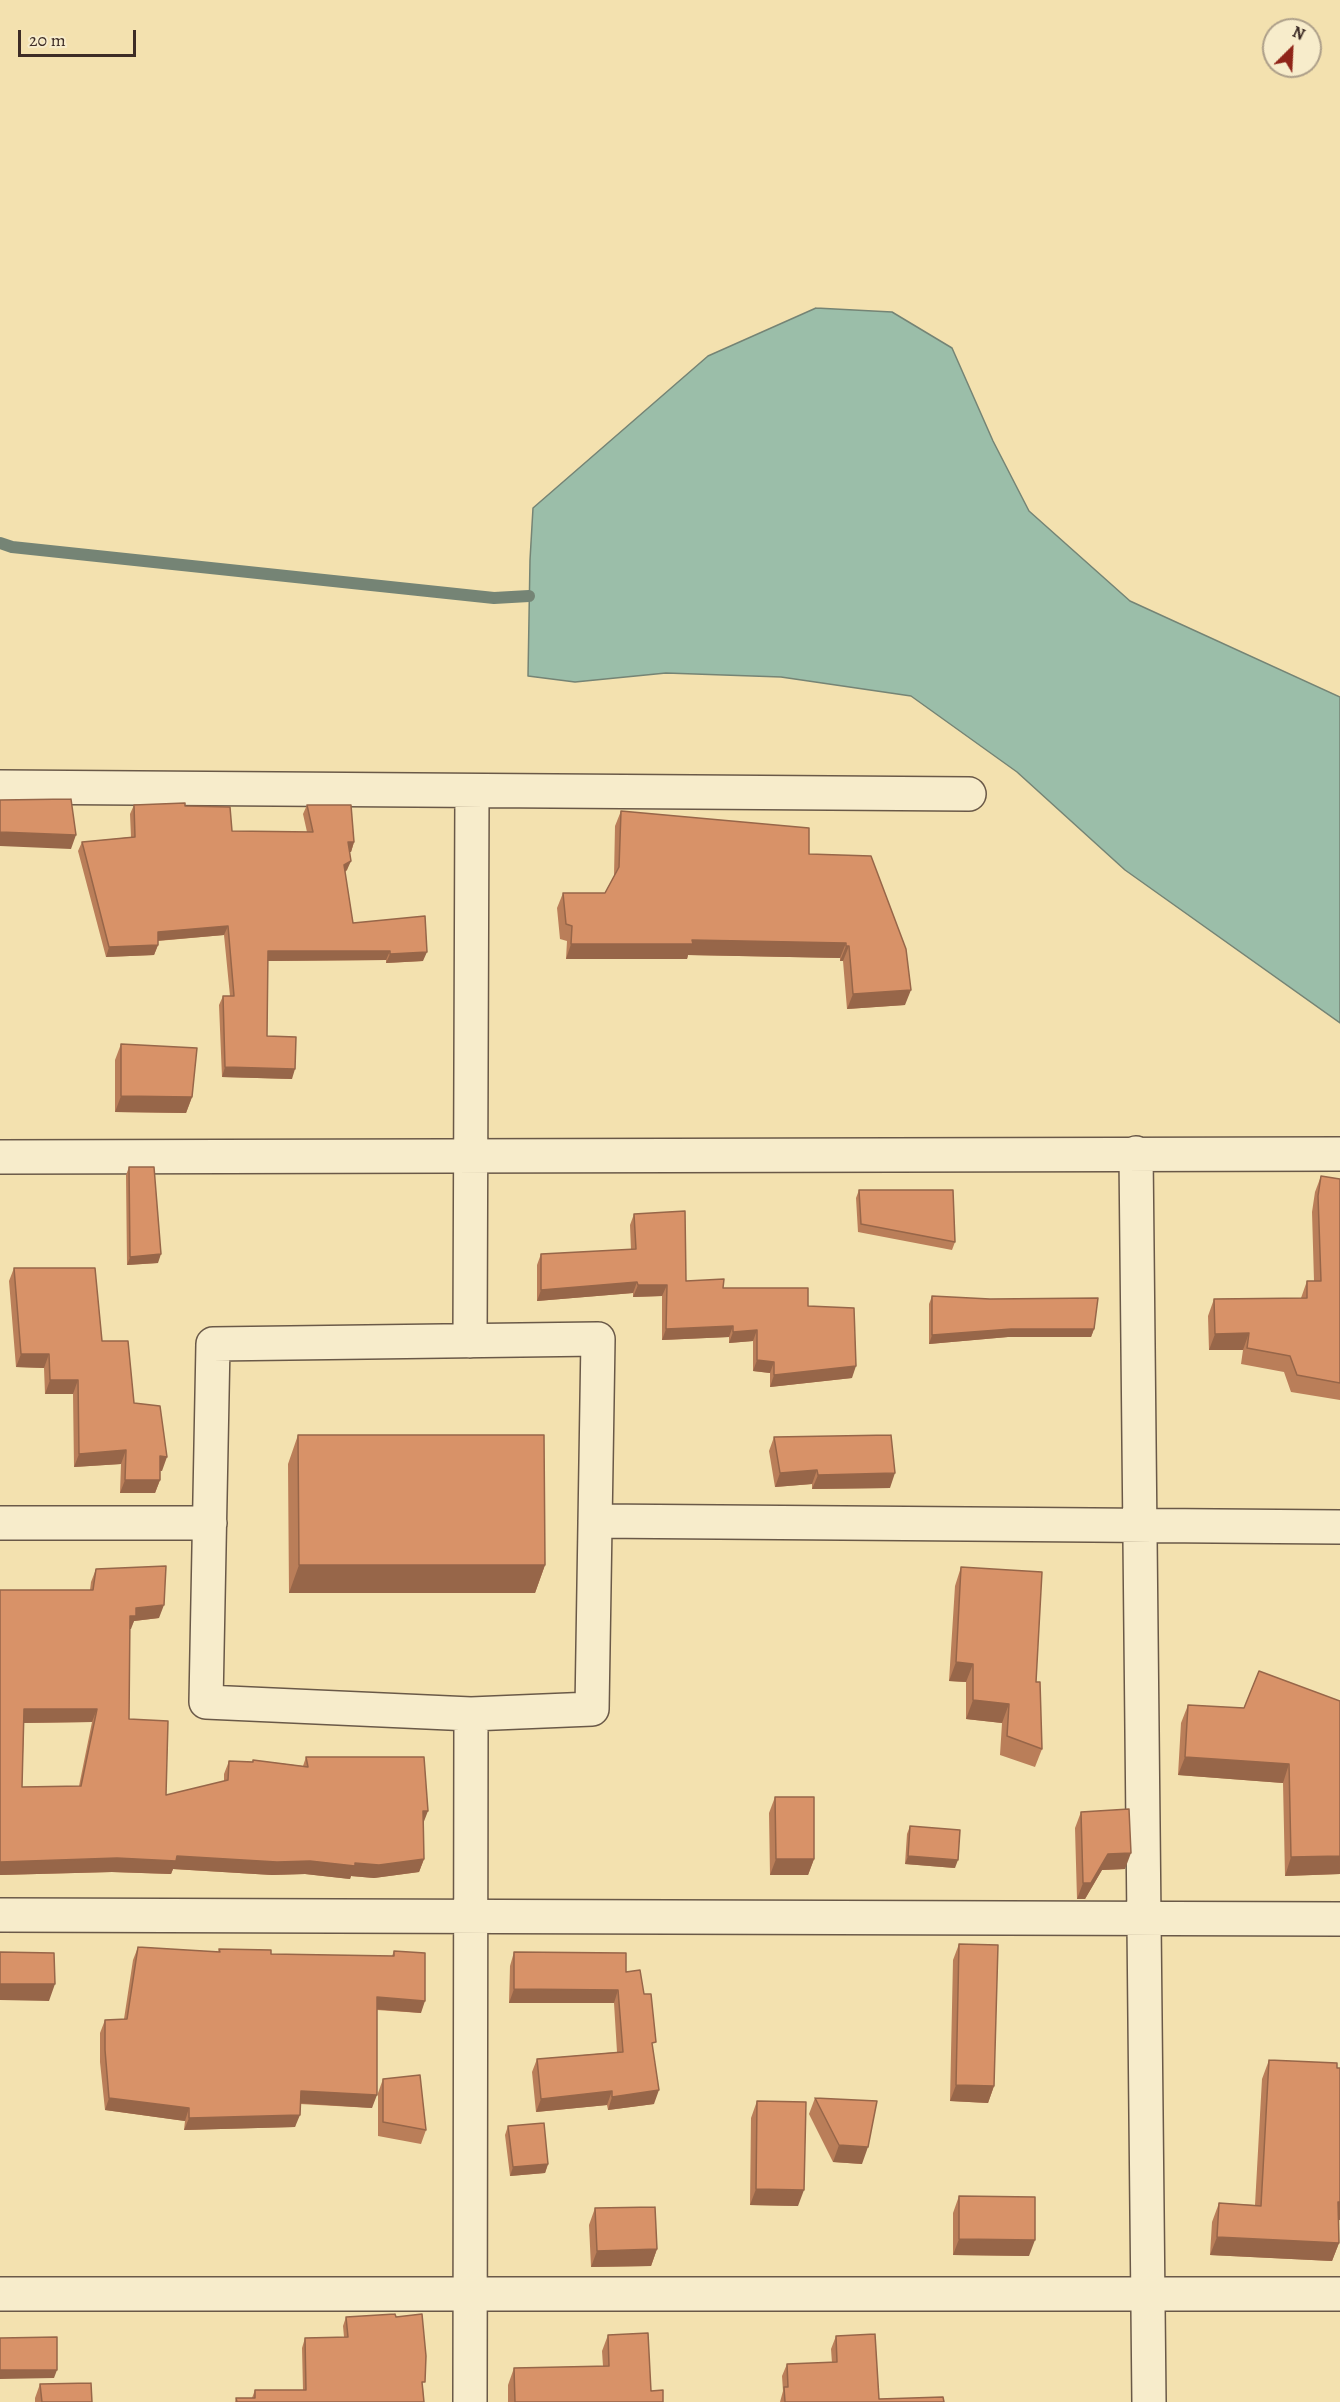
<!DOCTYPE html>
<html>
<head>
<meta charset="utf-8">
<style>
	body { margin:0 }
	#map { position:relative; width:1340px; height:2402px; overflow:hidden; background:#f3e1af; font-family:Alegreya,serif }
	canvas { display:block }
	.north { position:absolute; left:1262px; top:18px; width:60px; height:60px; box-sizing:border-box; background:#f7eccb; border:2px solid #ad9f89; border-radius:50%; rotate:24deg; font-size:16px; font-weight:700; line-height:24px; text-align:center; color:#3d2c26 }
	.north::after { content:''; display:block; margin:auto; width:21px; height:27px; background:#8f2418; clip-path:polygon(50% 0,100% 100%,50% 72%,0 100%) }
	.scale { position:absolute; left:18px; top:30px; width:118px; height:27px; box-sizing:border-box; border:3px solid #3d2c26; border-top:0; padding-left:8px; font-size:18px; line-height:21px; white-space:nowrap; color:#3d2c26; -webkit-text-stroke:4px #f7eccb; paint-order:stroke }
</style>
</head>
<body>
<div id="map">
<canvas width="1340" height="2402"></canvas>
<div class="north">N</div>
<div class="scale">20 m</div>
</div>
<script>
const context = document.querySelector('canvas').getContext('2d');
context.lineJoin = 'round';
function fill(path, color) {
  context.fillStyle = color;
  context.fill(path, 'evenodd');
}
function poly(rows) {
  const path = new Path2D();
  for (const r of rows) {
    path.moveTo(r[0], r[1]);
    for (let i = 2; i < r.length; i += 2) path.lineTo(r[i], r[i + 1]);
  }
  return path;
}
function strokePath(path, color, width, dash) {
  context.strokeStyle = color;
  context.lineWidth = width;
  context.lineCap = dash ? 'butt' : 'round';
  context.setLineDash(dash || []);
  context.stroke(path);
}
const water = poly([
	[816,308,892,312,952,348,993,441,1029,511,1130,601,1340,697,1340,1023,1125,870,1017,772,911,696,781,677,666,673,575,682,528,676,530,560,533,508,708,356,816,308]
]);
const stream = poly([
	[0,543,12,547,494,598,529,596]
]);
const street = poly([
	[0,787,969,794],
	[1136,1153,1149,2402],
	[0,1157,1340,1154],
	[598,1339,592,1709,471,1714,206,1702,213,1344,598,1339],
	[470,1341,472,791],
	[595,1521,1340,1527],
	[0,1523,210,1523],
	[0,1915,1340,1919],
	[0,2294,1340,2294],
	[470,2402,471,1714]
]);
const wall = poly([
	[134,805,185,806,232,831,307,832,303,814,307,805,354,842,351,852,349,852,347,870,345,872,353,923,423,961,386,963,386,960,268,961,267,1036,292,1079,222,1077,219,1005,223,996,230,996,224,935,158,941,158,945,154,955,106,957,78,851,82,842,131,837,130,814],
	[621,811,809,854,905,1005,847,1009,843,961,840,961,840,958,688,955,687,959,566,959,567,941,560,939,557,908,563,893,605,893,614,876,615,826],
	[121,1044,192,1097,186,1113,115,1112,115,1060],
	[129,1167,158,1263,127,1265,126,1175],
	[1321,1176,1340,1179,1340,1400,1291,1392,1284,1372,1241,1364,1243,1350,1209,1350,1208,1316,1214,1299,1301,1298,1307,1281,1314,1281,1312,1212,1315,1192],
	[859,1190,955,1242,952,1250,858,1232,856,1198],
	[634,1214,686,1281,723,1288,808,1306,852,1378,770,1387,770,1373,753,1371,753,1341,729,1343,729,1337,662,1340,662,1296,633,1297,633,1293,537,1301,537,1265,541,1254,631,1250,630,1225],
	[14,1268,102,1341,134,1403,162,1471,160,1470,160,1480,155,1493,120,1493,121,1464,74,1467,73,1394,45,1394,44,1368,16,1367,9,1281],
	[932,1296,1094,1329,1091,1337,1008,1337,929,1344,929,1304],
	[298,1435,545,1565,535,1593,289,1593,288,1464],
	[774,1437,890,1488,812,1489,812,1484,775,1487,769,1451],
	[961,1567,1036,1682,1042,1749,1035,1767,1000,1755,1002,1723,966,1719,966,1682,949,1681,955,1586],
	[96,1569,159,1618,134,1621,130,1629,129,1719,166,1795,224,1781,224,1774,229,1761,253,1762,253,1760,303,1766,306,1757,423,1824,424,1859,419,1872,374,1878,351,1876,350,1879,305,1874,272,1875,173,1869,171,1874,112,1872,0,1875,0,1590,90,1590,91,1582],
	[92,1722,79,1786,22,1787,24,1723],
	[1259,1671,1340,1874,1285,1876,1283,1783,1178,1775,1181,1723,1188,1705,1244,1708],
	[775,1797,814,1859,808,1875,770,1875,769,1813],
	[1081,1812,1125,1869,1102,1870,1085,1899,1077,1899,1075,1828],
	[910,1826,955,1868,905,1864,907,1834],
	[959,1944,994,2086,988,2103,950,2101,953,1960],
	[138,1947,218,1952,219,1949,271,1954,392,1956,394,1951,421,2013,377,2010,372,2108,300,2104,295,2127,184,2130,185,2121,105,2110,100,2062,100,2033,105,2020,124,2019,133,1960],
	[514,1952,626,1972,653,2049,654,2104,608,2110,607,2105,536,2112,532,2072,537,2059,617,2052,614,2003,509,2003,510,1966],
	[1269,2060,1339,2220,1339,2243,1332,2261,1210,2255,1212,2222,1219,2203,1255,2205,1262,2079],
	[383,2079,426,2130,421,2144,378,2136,378,2093],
	[815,2098,862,2164,833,2162,809,2114],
	[757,2101,798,2206,750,2205,751,2118],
	[508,2126,548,2164,545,2173,510,2176,505,2135],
	[959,2196,1029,2256,953,2255,953,2213],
	[595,2208,657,2249,651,2266,591,2267,589,2225],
	[346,2317,396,2317,423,2388,424,2402,235,2402,236,2398,252,2398,255,2390,303,2390,302,2348,305,2338,344,2337,343,2326],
	[608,2335,651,2391,663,2402,508,2402,508,2385,514,2368,603,2366,602,2351],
	[836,2336,879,2399,944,2402,780,2402,783,2391,782,2376,787,2364,832,2363,831,2349],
	[40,2384,92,2402,35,2402,35,2398]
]);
const shadedWall = poly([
	[0,832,76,835,71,849,0,846],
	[348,842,354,842,351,852,344,852],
	[351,861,347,870,340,875,344,865],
	[228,926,224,935,154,941,158,932],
	[692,940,846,943,840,958,688,955,687,959,566,959,571,944],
	[158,945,154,955,106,957,109,947],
	[846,946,849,946,843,961,840,961],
	[268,951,390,951,386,960,265,961],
	[427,952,423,961,386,963,390,954],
	[911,990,905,1005,847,1009,853,994],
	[225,1067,295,1069,292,1079,222,1077],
	[121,1096,192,1097,186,1113,115,1112],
	[161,1254,158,1263,127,1265,130,1257],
	[637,1282,633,1293,537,1301,541,1290],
	[638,1285,667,1285,662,1296,633,1297],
	[733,1326,729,1337,662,1340,666,1329],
	[1011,1329,1094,1329,1091,1337,1008,1337,929,1344,932,1335],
	[757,1330,753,1341,729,1343,733,1332],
	[1249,1333,1243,1350,1209,1350,1215,1334],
	[21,1354,49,1354,44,1368,16,1367],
	[757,1360,774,1362,770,1373,753,1371],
	[856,1366,852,1378,770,1387,774,1375],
	[50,1380,78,1380,73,1394,45,1394],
	[126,1450,121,1464,74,1467,79,1454],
	[160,1456,167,1457,162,1471,155,1470],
	[817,1470,812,1484,775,1487,780,1473],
	[895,1473,890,1488,812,1489,818,1475],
	[125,1480,160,1480,155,1493,120,1493],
	[299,1565,545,1565,535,1593,289,1593],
	[164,1605,159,1618,134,1621,131,1629,126,1629,130,1616,136,1608],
	[956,1662,973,1664,966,1682,949,1681],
	[973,1700,1009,1704,1002,1723,966,1719],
	[24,1709,97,1709,92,1722,19,1723],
	[1185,1757,1289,1764,1283,1783,1178,1775],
	[423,1811,428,1811,423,1824],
	[1131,1853,1125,1869,1102,1870,1085,1899,1077,1899,1083,1883,1108,1854],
	[177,1856,355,1863,424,1859,419,1872,374,1878,351,1876,350,1879,305,1874,272,1875,173,1869,171,1874,112,1872,0,1875,0,1862],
	[908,1856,958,1860,955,1868,905,1864],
	[1340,1856,1340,1874,1285,1876,1291,1857],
	[776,1859,814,1859,808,1875,770,1875],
	[0,1984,55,1984,49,2001,0,2000],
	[514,1989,618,1990,614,2003,509,2003],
	[377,1997,425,2001,421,2013,373,2009],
	[956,2085,994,2086,988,2103,950,2101],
	[659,2090,654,2104,608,2110,612,2097],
	[301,2091,377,2095,372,2108,296,2103],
	[612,2091,607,2105,536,2112,541,2099],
	[109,2098,189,2108,185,2121,105,2110],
	[300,2115,295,2127,184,2130,189,2118],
	[839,2145,868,2147,862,2164,833,2162],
	[548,2164,545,2173,510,2176,513,2167],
	[756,2189,804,2190,798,2206,750,2205],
	[1338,2202,1340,2202,1340,2220,1332,2221],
	[1217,2237,1339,2243,1332,2261,1210,2255],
	[959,2239,1035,2240,1029,2256,953,2255],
	[657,2249,651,2266,591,2267,597,2251],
	[0,2370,57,2370,54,2378,0,2379]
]);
const building = poly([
	[71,799,76,835,0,832,0,800,71,799],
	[185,803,185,806,230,807,232,831,313,832,307,805,351,805,354,842,348,842,351,861,344,865,353,923,425,916,427,952,390,954,390,951,268,951,267,1036,296,1037,295,1069,225,1067,223,996,234,996,228,926,158,932,158,945,109,947,82,842,135,837,134,805,185,803],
	[621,811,809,828,809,854,871,856,906,949,911,990,853,994,849,946,846,946,846,943,692,940,693,944,571,944,572,926,566,924,563,893,605,893,619,867,621,811],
	[121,1044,197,1048,192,1097,121,1096,121,1044],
	[129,1167,154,1167,161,1254,130,1257,129,1167],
	[1321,1176,1340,1179,1340,1383,1297,1375,1290,1356,1247,1348,1249,1333,1215,1334,1214,1299,1307,1298,1307,1281,1321,1281,1318,1196,1321,1176],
	[859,1190,953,1190,955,1242,861,1224,859,1190],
	[685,1211,686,1281,724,1279,723,1288,808,1288,808,1306,854,1308,856,1366,774,1375,774,1362,757,1360,757,1330,733,1332,733,1326,666,1329,667,1285,638,1285,637,1282,541,1290,541,1254,636,1249,634,1214,685,1211],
	[14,1268,95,1268,102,1341,128,1341,134,1403,160,1406,167,1457,160,1456,160,1480,125,1480,126,1450,79,1454,78,1380,50,1380,49,1354,21,1354,14,1268],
	[932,1296,990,1299,1098,1298,1094,1329,1011,1329,932,1335,932,1296],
	[298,1435,544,1435,545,1565,299,1565,298,1435],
	[891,1435,895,1473,818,1475,817,1470,780,1473,774,1437,891,1435],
	[166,1566,164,1605,136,1608,136,1616,130,1616,129,1719,168,1721,166,1795,228,1780,229,1761,253,1762,253,1760,308,1767,306,1757,424,1757,428,1811,423,1811,424,1859,379,1865,355,1863,355,1866,310,1861,277,1862,177,1856,176,1861,117,1858,0,1862,0,1590,93,1590,96,1569,166,1566],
	[24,1709,97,1709,81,1786,22,1787,24,1709],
	[961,1567,1042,1572,1036,1682,1040,1682,1042,1749,1007,1736,1009,1704,973,1700,973,1664,956,1662,961,1567],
	[1259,1671,1340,1701,1340,1856,1291,1857,1289,1764,1185,1757,1188,1705,1244,1708,1259,1671],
	[775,1797,814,1797,814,1859,776,1859,775,1797],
	[1129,1809,1131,1853,1108,1854,1091,1883,1083,1883,1081,1812,1129,1809],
	[910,1826,960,1830,958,1860,908,1856,910,1826],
	[959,1944,998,1945,994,2086,956,2085,959,1944],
	[138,1947,220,1952,219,1949,271,1950,271,1954,394,1956,394,1951,425,1953,425,2001,377,1997,377,2095,301,2091,300,2115,189,2118,189,2108,109,2098,105,2050,105,2020,127,2019,138,1947],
	[0,1952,54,1953,55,1984,0,1984,0,1952],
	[514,1952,626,1953,626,1972,640,1970,644,1994,651,1994,656,2042,652,2043,659,2090,612,2097,612,2091,541,2099,537,2059,623,2052,618,1990,514,1989,514,1952],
	[1269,2060,1337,2063,1337,2068,1340,2068,1340,2202,1338,2202,1339,2243,1217,2237,1219,2203,1261,2206,1269,2060],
	[420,2075,426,2130,383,2122,383,2079,420,2075],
	[815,2098,877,2101,868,2147,839,2145,815,2098],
	[757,2101,806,2102,804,2190,756,2189,757,2101],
	[544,2123,548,2164,513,2167,508,2126,544,2123],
	[959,2196,1035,2197,1035,2240,959,2239,959,2196],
	[655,2207,657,2249,597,2251,595,2208,655,2207],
	[395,2314,396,2317,422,2314,426,2356,425,2382,422,2382,424,2402,237,2402,236,2398,255,2398,255,2390,306,2390,305,2338,348,2337,346,2317,395,2314],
	[648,2333,651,2391,663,2390,663,2402,515,2402,514,2368,609,2366,608,2335,648,2333],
	[875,2334,879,2399,943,2397,944,2402,785,2402,784,2387,788,2387,787,2364,837,2362,836,2336,875,2334],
	[57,2337,57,2370,0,2370,0,2338,57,2337],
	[91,2383,92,2402,42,2402,40,2384,91,2383]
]);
fill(water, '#9bbea9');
strokePath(water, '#758475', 1.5);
strokePath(stream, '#758475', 12);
strokePath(street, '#6a5948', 36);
strokePath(street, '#f7eccb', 33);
fill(wall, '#ba7e59');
fill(shadedWall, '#976649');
fill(building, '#d89268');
strokePath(building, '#976649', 1.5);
</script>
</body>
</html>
